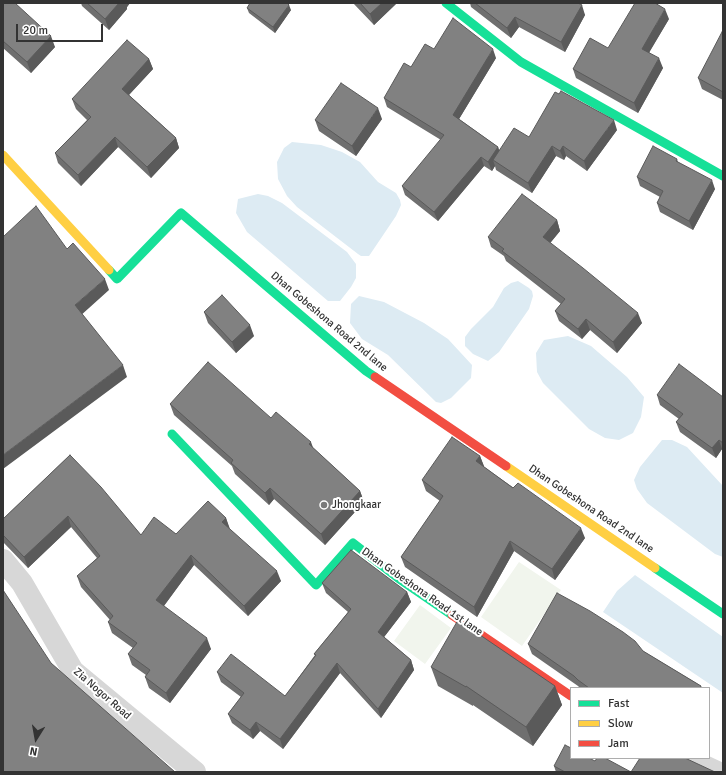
<!DOCTYPE html>
<html>
<head>
<meta charset="utf-8">
<style>
	body { margin:0 }
	#map { position:relative; width:726px; height:775px; overflow:hidden; background:#fff; font-family:Signika,sans-serif }
	canvas { display:block }
	.frame { position:absolute; inset:0; border:4px solid #333; pointer-events:none }
	.legend { position:absolute; left:570px; top:687px; width:140px; height:72px; box-sizing:border-box; background:#fff; border:1px solid #adadad; margin:0; padding:5px 7px; list-style:none; font-size:12px; color:#333 }
	.legend li { display:flex; align-items:center; gap:8px; height:20px }
	.legend b { width:20px; border:1px solid #adadad }
	.north { position:absolute; left:16px; top:719px; width:40px; height:40px; -webkit-text-stroke:3px #fff; paint-order:stroke; rotate:191deg; font-size:11px; font-weight:700; line-height:16px; text-align:center; color:#333 }
	.north::after { content:''; display:block; margin:auto; width:14px; height:18px; background:#333; clip-path:polygon(50% 0,100% 100%,50% 72%,0 100%) }
	.scale { position:absolute; left:16px; top:24px; width:87px; height:18px; box-sizing:border-box; border:2px solid #333; border-top:0; padding-left:5px; font-size:12px; line-height:14px; white-space:nowrap; color:#333; -webkit-text-stroke:3px #fff; paint-order:stroke }
</style>
</head>
<body>
<div id="map">
<canvas width="726" height="775"></canvas>
<div class="frame"></div>
<ul class="legend">
<li><b style="height:5px;background:#16e098"></b>Fast</li>
<li><b style="height:5px;background:#ffcf43"></b>Slow</li>
<li><b style="height:5px;background:#f24e42"></b>Jam</li>
</ul>
<div class="north">N</div>
<div class="scale">20 m</div>
</div>
<script>
const context = document.querySelector('canvas').getContext('2d');
context.lineJoin = 'round';
function fill(path, color) {
  context.fillStyle = color;
  context.fill(path, 'evenodd');
}
function poly(rows) {
  const path = new Path2D();
  for (const r of rows) {
    path.moveTo(r[0], r[1]);
    for (let i = 2; i < r.length; i += 2) path.lineTo(r[i], r[i + 1]);
  }
  return path;
}
function strokePath(path, color, width, dash) {
  context.strokeStyle = color;
  context.lineWidth = width;
  context.lineCap = dash ? 'butt' : 'round';
  context.setLineDash(dash || []);
  context.stroke(path);
}
function write(font, color, halo, rows, align = 'center') {
  context.font = font + ' Signika,sans-serif';
  context.lineWidth = 4;
  context.setLineDash([]);
  context.textBaseline = 'middle';
  context.strokeStyle = halo;
  context.fillStyle = color;
  for (const [text, x, y, turn = 0] of rows) {
    context.save();
    context.translate(x, y);
    context.rotate((+turn || 0) * Math.PI / 180);
    context.textAlign = isNaN(turn) ? turn : align;
    if (halo) context.strokeText(text, 0, 0);
    context.fillText(text, 0, 0);
    context.restore();
  }
}
const green = poly([
	[519,562,561,590,522,646,481,617],
	[420,605,451,628,425,664,394,641]
]);
const water = poly([
	[292,142,321,145,342,152,360,162,378,182,396,193,400,200,401,205,396,216,369,256,361,256,358,254,297,207,287,196,278,179,277,162,284,148],
	[258,194,268,196,282,203,347,252,356,264,356,278,351,287,340,301,328,301,247,232,236,213,238,199],
	[518,281,529,288,532,291,533,296,529,309,499,352,488,361,473,354,465,346,465,337,471,329,493,307,504,288,511,283],
	[359,296,384,302,424,323,448,339,472,365,471,378,451,398,441,403,436,402,388,355,362,339,350,323,351,304],
	[568,336,591,346,627,377,644,397,641,417,633,433,619,440,605,438,589,429,543,383,537,372,536,353,544,340],
	[662,440,672,440,687,447,723,486,723,557,715,554,647,503,637,489,634,480,640,467],
	[635,575,723,637,723,693,603,612,617,591]
]);
const street = poly([
	[3,560,22,583,73,671,195,772],
	[687,758,717,772]
]);
const fast = poly([
	[446,3,521,62,723,176],
	[109,270,117,279,181,213,366,371,375,377],
	[172,434,316,585,353,543,398,578,452,615],
	[655,568,723,614]
]);
const slow = poly([
	[3,155,109,270],
	[506,466,655,568]
]);
const jam = poly([
	[375,377,506,466],
	[452,615,571,696]
]);
const wall = poly([
	[3,3,55,47,31,73,3,48],
	[81,3,130,3,127,7,127,9,109,30,82,6],
	[353,3,397,3,374,25],
	[470,3,578,3,585,15,565,52,519,27,511,38,471,7],
	[247,8,291,10,275,33,249,13],
	[669,19,649,52,663,68,638,113,576,78,573,69,608,48],
	[723,33,723,100,702,89,698,78],
	[434,49,496,58,459,119,498,147,499,150,529,137,617,130,587,171,566,156,564,160,556,156,532,193,496,170,495,166,492,171,484,166,438,221,405,195,402,186,441,140,387,107,384,98,411,67],
	[149,59,153,69,129,95,176,138,179,148,151,178,118,147,81,186,58,163,55,153,87,120,76,109,72,99],
	[382,119,356,156,319,131,315,120],
	[677,159,678,162,715,189,693,230,660,212,657,203,660,197,640,186,637,177],
	[557,220,560,231,550,243,642,323,617,353,590,330,582,339,559,321,555,311,561,304,506,261,504,256,491,247,488,237],
	[204,312,254,336,236,353,208,323],
	[657,395,723,397,723,449,722,449,716,458,680,432,676,422,679,419,660,405],
	[170,404,271,418,313,448,360,491,364,502,325,545,274,499,269,505,235,474,232,466,174,415],
	[70,455,141,535,176,534,226,518,229,528,281,581,248,616,194,565,164,606,211,649,170,703,149,688,145,677,146,675,132,665,128,654,133,648,112,633,108,622,110,620,81,587,77,576,97,558,71,527,28,568,3,542,3,519],
	[480,456,484,467,585,538,555,580,514,551,477,617,405,567,401,557,440,501,426,491,422,480],
	[322,583,407,592,411,602,384,637,411,660,414,670,381,718,340,673,283,749,260,731,253,739,232,723,228,714,241,697,221,682,217,672,285,696,315,655,314,654,348,612,326,593],
	[528,644,643,651,701,686,702,688,580,688,578,686,532,654],
	[431,667,555,686,562,705,533,746,473,705,473,706,438,686],
	[595,761,631,772,556,772,554,766]
]);
const shadedWall = poly([
	[119,3,130,3,127,7,127,9,109,30,105,19],
	[382,3,397,3,374,25,370,14],
	[289,5,291,10,275,33,273,27],
	[582,5,585,15,565,52,561,42],
	[665,9,669,19,646,58,642,49],
	[515,17,519,27,511,38,507,28],
	[51,36,55,47,31,73,27,62],
	[493,49,496,58,456,124,453,115],
	[659,58,663,68,638,113,634,103],
	[149,59,153,69,125,99,122,89],
	[378,108,382,119,356,156,352,146],
	[614,120,617,130,587,171,584,161],
	[115,137,118,147,81,186,78,175],
	[176,138,179,148,151,178,147,167],
	[552,146,556,156,532,193,528,183],
	[563,146,566,156,564,160,560,151],
	[498,147,501,156,493,160,495,166,492,171,488,162],
	[481,157,484,166,438,221,434,212],
	[712,180,715,189,693,230,689,221],
	[557,220,560,231,547,247,543,237],
	[105,279,109,290,79,317,75,305],
	[638,313,642,323,617,353,613,342],
	[586,319,590,330,582,339,578,329],
	[250,325,254,336,236,353,232,342],
	[123,365,127,377,3,469,3,455],
	[719,440,722,449,716,458,712,448],
	[311,442,315,453,309,444],
	[480,456,484,466,480,472,476,461],
	[270,488,274,499,269,505,265,493],
	[360,491,364,502,325,545,321,534],
	[68,516,71,527,28,568,24,557],
	[226,518,230,529,222,522],
	[581,528,585,538,555,580,552,569],
	[510,541,514,551,477,617,474,607],
	[191,555,194,565,160,611,156,600],
	[277,571,281,581,248,616,244,606],
	[407,592,411,602,381,641,378,632],
	[207,638,211,649,170,703,166,693],
	[411,660,414,670,381,718,378,709],
	[337,663,340,673,283,749,280,739],
	[555,686,562,705,533,746,526,727],
	[256,722,260,731,253,739,250,730]
]);
const building = poly([
	[3,3,15,3,51,36,27,62,3,41,3,3],
	[87,3,119,3,105,19,87,3],
	[250,3,287,3,289,5,273,27,247,8,250,3],
	[360,3,382,3,370,14,360,3],
	[475,3,578,3,582,5,561,42,515,17,507,28,475,3],
	[635,3,655,3,665,9,642,49,659,58,634,103,573,69,590,38,608,48,635,3],
	[453,18,493,49,453,115,498,147,488,162,481,157,434,212,402,186,444,135,384,98,404,63,411,67,425,44,434,49,453,18],
	[722,32,723,33,723,92,698,78,722,32],
	[127,40,149,59,122,89,176,138,147,167,115,137,78,175,55,153,91,117,72,99,127,40],
	[341,83,378,108,352,146,315,120,341,83],
	[561,91,614,120,584,161,563,146,560,151,552,146,528,183,493,160,514,128,529,137,555,92,559,94,561,91],
	[653,146,677,159,676,161,712,180,689,221,657,203,663,191,637,177,653,146],
	[522,194,557,220,543,237,583,268,638,313,613,342,586,319,578,329,555,311,565,299,502,251,504,249,488,237,522,194],
	[36,206,67,249,73,243,105,279,75,305,123,365,3,455,3,237,36,206],
	[222,295,250,325,232,342,204,312,222,295],
	[208,362,271,418,276,412,311,442,309,444,360,491,321,534,270,488,265,493,231,463,233,460,170,404,208,362],
	[679,364,723,397,723,443,719,440,712,448,676,422,683,414,657,395,679,364],
	[452,437,480,456,476,461,513,488,518,483,581,528,552,569,510,541,474,607,401,557,443,496,422,480,452,437],
	[70,455,101,487,141,535,154,517,176,534,208,501,226,518,222,522,277,571,244,606,191,555,156,600,207,638,166,693,145,677,150,670,128,654,137,643,108,622,113,616,77,576,100,556,68,516,24,557,3,535,3,519,70,455],
	[351,550,407,592,378,632,411,660,378,709,337,663,280,739,256,722,250,730,228,714,244,693,217,672,231,654,285,696,316,655,314,654,351,609,322,583,351,550],
	[3,590,51,663,175,772,3,772,3,590],
	[557,593,590,611,623,632,635,641,643,651,701,686,700,688,589,688,578,680,574,676,528,644,557,593],
	[458,620,555,686,526,727,466,686,466,687,431,667,458,620],
	[565,745,571,748,571,758,589,758,595,761,597,758,605,758,631,772,565,772,554,766,565,745],
	[640,758,685,758,715,772,631,772,640,758]
]);
const markers = [
	[324,505,4,"#7a7a7a"]
];
const streetNames = [
	["Dhan Gobeshona Road 2nd lane",329,322,40],
	["Dhan Gobeshona Road 2nd lane",591,509,34],
	["Dhan Gobeshona Road 1st lane",422,592,35],
	["Zia Nogor Road",102,694,41]
];
const poiNames = [
	["Jhongkaar",332,505]
];
fill(green, '#f1f5ed');
fill(water, '#ddebf3');
strokePath(street, '#d7d7d7', 22);
strokePath(fast, '#16e098', 9);
strokePath(slow, '#ffcf43', 9);
strokePath(jam, '#f24e42', 9);
fill(wall, '#6f6f6f');
fill(shadedWall, '#5a5a5a');
fill(building, '#818181');
strokePath(building, '#5a5a5a', 1);
for (const [x, y, r, color] of markers) {
  const dot = new Path2D();
  dot.arc(x, y, r, 0, 2 * Math.PI);
  context.fillStyle = color;
  context.fill(dot);
  strokePath(dot, '#fff', 1.5);
}
write('11px', '#333', '#fff', streetNames);
write('11px', '#333', '#fff', poiNames, 'left');
</script>
</body>
</html>
